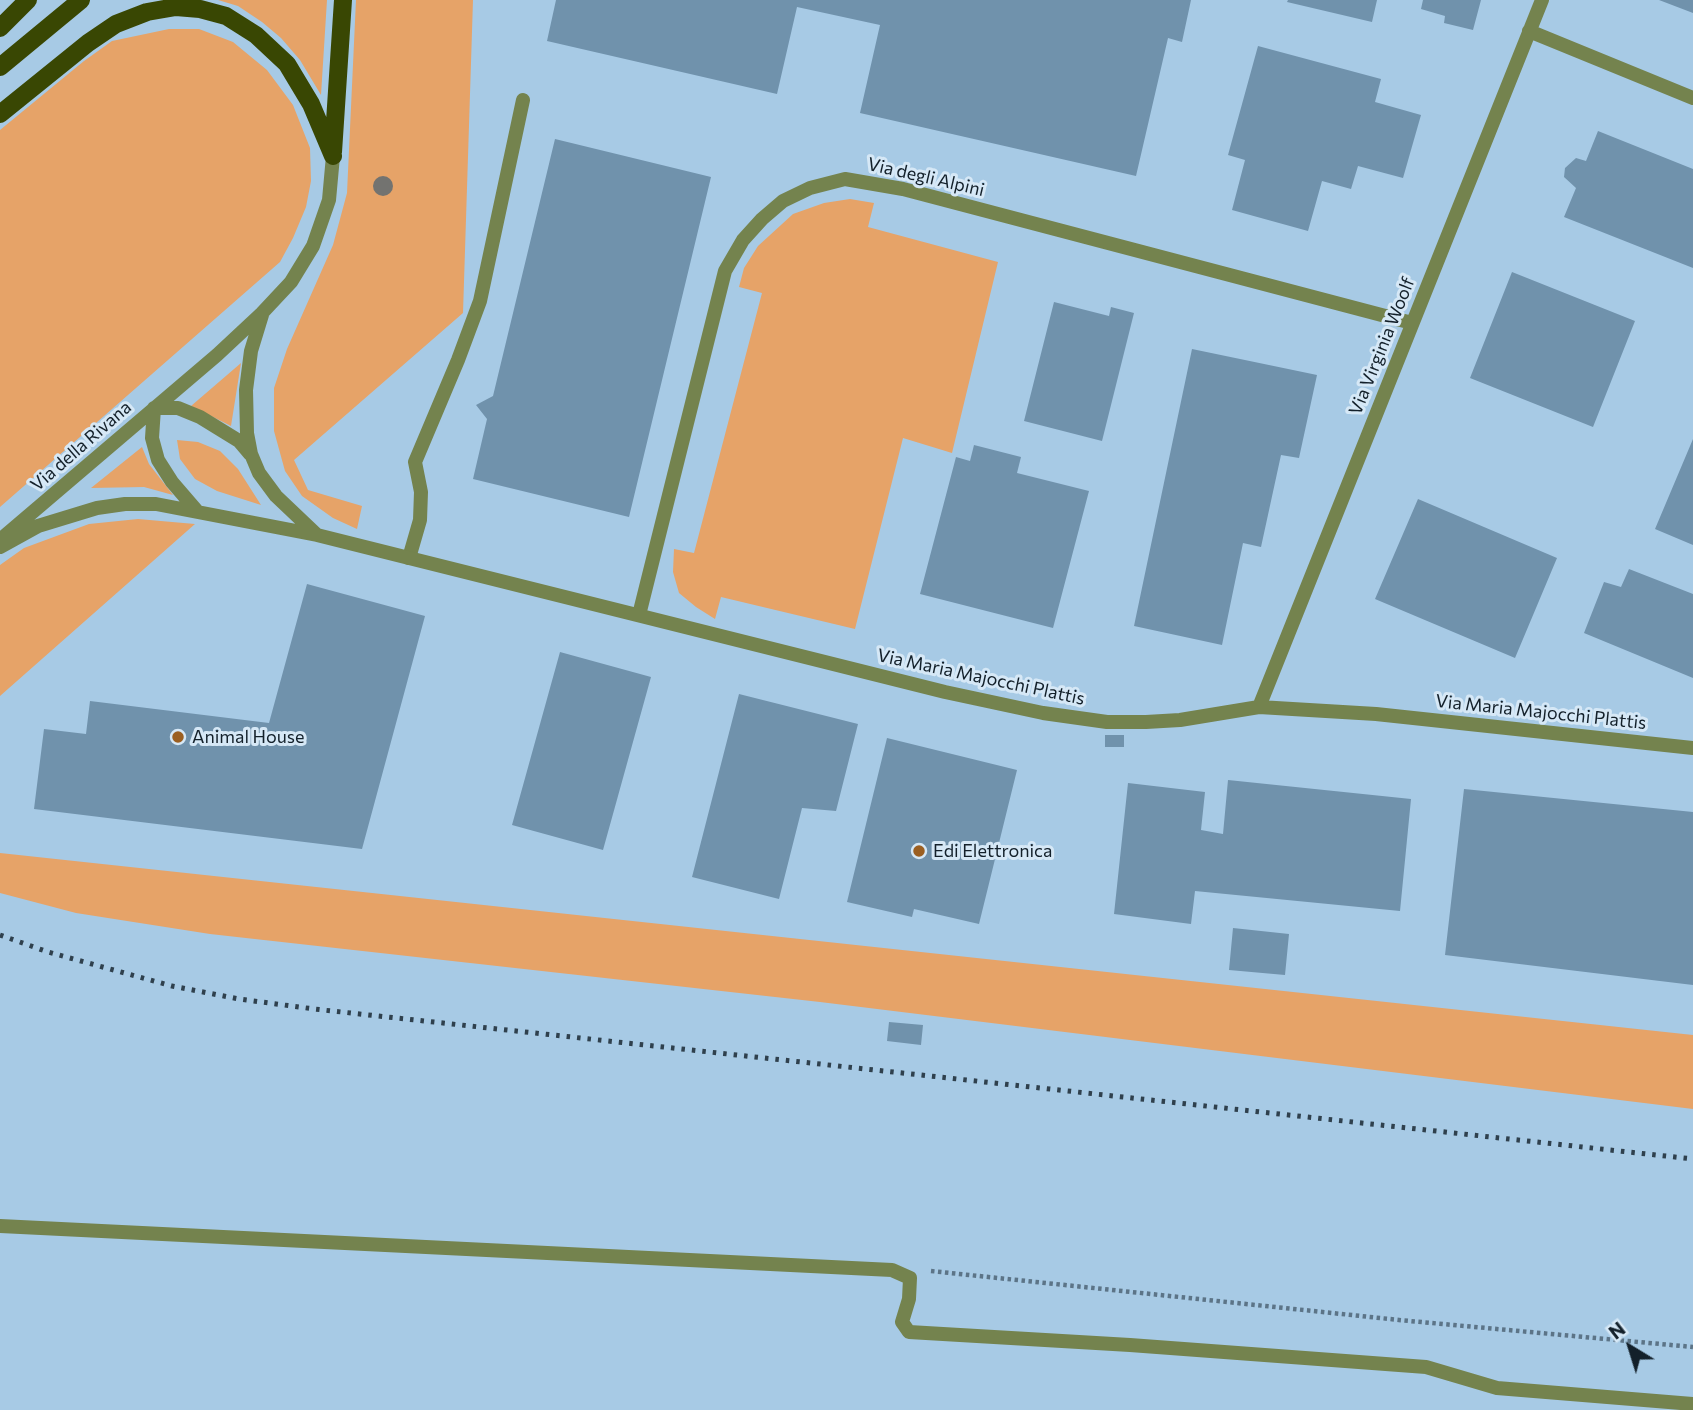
<!DOCTYPE html>
<html>
<head>
<meta charset="utf-8">
<style>
	body { margin:0 }
	#map { position:relative; width:1693px; height:1410px; overflow:hidden; background:#a7cae5; font-family:Commissioner,sans-serif }
	canvas { display:block }
	.north { position:absolute; left:1595px; top:1312px; width:70px; height:70px; -webkit-text-stroke:5px #d6e8f6; paint-order:stroke; rotate:322deg; font-size:19px; font-weight:700; line-height:28px; text-align:center; color:#13202a }
	.north::after { content:''; display:block; margin:auto; width:24px; height:32px; background:#13202a; clip-path:polygon(50% 0,100% 100%,50% 72%,0 100%) }
</style>
</head>
<body>
<div id="map">
<canvas width="1693" height="1410"></canvas>
<div class="north">N</div>
</div>
<script>
const context = document.querySelector('canvas').getContext('2d');
context.lineJoin = 'round';
function fill(path, color) {
  context.fillStyle = color;
  context.fill(path, 'evenodd');
}
function poly(rows) {
  const path = new Path2D();
  for (const r of rows) {
    path.moveTo(r[0], r[1]);
    for (let i = 2; i < r.length; i += 2) path.lineTo(r[i], r[i + 1]);
  }
  return path;
}
function strokePath(path, color, width, dash) {
  context.strokeStyle = color;
  context.lineWidth = width;
  context.lineCap = dash ? 'butt' : 'round';
  context.setLineDash(dash || []);
  context.stroke(path);
}
function write(font, color, halo, rows, align = 'center') {
  context.font = font + ' Commissioner,sans-serif';
  context.lineWidth = 6;
  context.setLineDash([]);
  context.textBaseline = 'middle';
  context.strokeStyle = halo;
  context.fillStyle = color;
  for (const [text, x, y, turn = 0] of rows) {
    context.save();
    context.translate(x, y);
    context.rotate((+turn || 0) * Math.PI / 180);
    context.textAlign = isNaN(turn) ? turn : align;
    if (halo) context.strokeText(text, 0, 0);
    context.fillText(text, 0, 0);
    context.restore();
  }
}
const green = poly([
	[218,0,327,0,321,95,300,60,281,38,262,22,238,6],
	[356,0,473,0,463,313,294,460,308,490,362,506,357,529,333,518,302,496,285,471,274,431,274,388,287,349,333,245,347,193],
	[169,29,199,29,233,42,267,70,293,105,310,148,311,181,306,207,293,238,280,262,0,507,0,130,84,61,112,41],
	[850,199,874,203,868,227,998,262,952,453,903,438,855,629,721,597,715,619,696,607,679,593,673,572,674,549,694,553,762,293,739,287,744,268,758,246,793,214,824,203],
	[241,363,231,426,191,406],
	[177,440,198,442,220,451,238,469,261,505,217,491,195,479,180,459],
	[142,447,149,464,173,495,144,487,91,488],
	[138,519,195,524,0,696,0,565,24,548,89,524],
	[0,853,1693,1035,1693,1109,820,1002,210,934,76,913,0,893]
]);
const building = poly([
	[556,0,1191,0,1182,42,1168,38,1136,176,860,113,880,25,797,7,777,94,547,41],
	[1288,0,1377,0,1372,22,1287,2],
	[1423,0,1481,0,1473,30,1444,23,1445,16,1421,9],
	[1659,0,1693,0,1693,13],
	[1258,46,1381,79,1375,102,1421,115,1403,178,1358,166,1351,189,1322,181,1308,231,1232,210,1245,160,1228,155],
	[1598,131,1693,169,1693,268,1564,217,1576,188,1564,177,1565,168,1576,158,1586,161],
	[555,139,711,177,629,517,473,479,487,419,476,405,493,396],
	[1512,272,1635,321,1593,427,1470,378],
	[1054,302,1109,316,1111,307,1134,313,1102,441,1024,421],
	[1192,349,1317,375,1299,458,1281,455,1261,547,1243,543,1222,645,1134,626],
	[1693,439,1693,545,1655,529],
	[974,445,1021,457,1017,473,1089,491,1053,628,920,594,956,457,970,461],
	[1418,499,1557,558,1515,658,1375,599],
	[1629,569,1693,594,1693,678,1584,633,1604,582,1621,587],
	[307,584,425,616,362,849,34,809,44,729,86,734,90,701,269,723],
	[560,652,651,677,603,850,512,825],
	[739,694,858,724,836,811,802,808,779,899,692,877],
	[1105,735,1124,735,1124,747,1105,747],
	[887,738,1017,770,979,924,914,909,912,917,847,902],
	[1228,780,1411,799,1400,911,1195,891,1191,924,1114,914,1128,783,1205,792,1201,830,1223,834],
	[1464,789,1693,812,1693,985,1445,955],
	[1233,928,1289,934,1285,975,1229,970],
	[889,1022,923,1025,921,1045,887,1041]
]);
const path = poly([
	[931,1271,1399,1320,1693,1347]
]);
const lane = poly([
	[409,558,420,520,421,492,415,462,458,360,480,301,523,100],
	[0,1226,892,1270,910,1278,909,1299,902,1322,909,1332,1130,1345,1426,1367,1497,1388,1693,1404]
]);
const street = poly([
	[1529,31,1693,98],
	[262,315,251,351,246,390,247,433,251,454,259,473,276,496,316,534],
	[154,408,152,438,158,460,172,482,197,511],
	[154,408,178,408,200,417,239,441,250,454],
	[0,540,217,355,262,313,291,282,313,246,329,200,333,156],
	[0,547,38,526,97,508,125,504,156,504,317,535,945,692,1043,713,1107,722,1146,722,1180,720,1259,707,1376,714,1693,748],
	[639,615,725,271,743,240,762,219,783,201,810,188,845,179,903,189,1412,323],
	[1259,707,1542,0]
]);
const primary = poly([
	[0,28,28,0],
	[0,67,81,0],
	[0,114,88,43,116,24,147,12,176,7,200,9,226,16,256,35,287,64,311,104,333,156],
	[333,152,343,0]
]);
const rail = poly([
	[0,935,48,952,172,986,239,999,314,1009,1693,1159]
]);
const trees = [
	[383,186]
];
const markers = [
	[178,737,7,"#9b5f21"],
	[919,851,7,"#9b5f21"]
];
const streetNames = [
	["Via degli Alpini",926,177,13],
	["Via Virginia Woolf",1382,346,-68],
	["Via della Rivana",81,446,-41],
	["Via Maria Majocchi Plattis",981,677,12],
	["Via Maria Majocchi Plattis",1541,712,6]
];
const poiNames = [
	["Animal House",192,737],
	["Edi Elettronica",933,851]
];
fill(green, '#e6a368');
fill(building, '#7092ac');
strokePath(path, '#5c7487', 4.5, [3.5, 3.5]);
strokePath(lane, '#74834e', 14);
strokePath(street, '#74834e', 14);
strokePath(primary, '#394703', 18);
strokePath(rail, '#2f404d', 5, [3.5, 7]);
context.fillStyle = '#737370';
for (const [x, y] of trees) {
  context.beginPath();
  context.arc(x, y, 10, 0, 2 * Math.PI);
  context.fill();
}
for (const [x, y, r, color] of markers) {
  const dot = new Path2D();
  dot.arc(x, y, r, 0, 2 * Math.PI);
  context.fillStyle = color;
  context.fill(dot);
  strokePath(dot, '#d6e8f6', 2.5);
}
write('18px', '#13202a', '#d6e8f6', streetNames);
write('18px', '#13202a', '#d6e8f6', poiNames, 'left');
</script>
</body>
</html>
